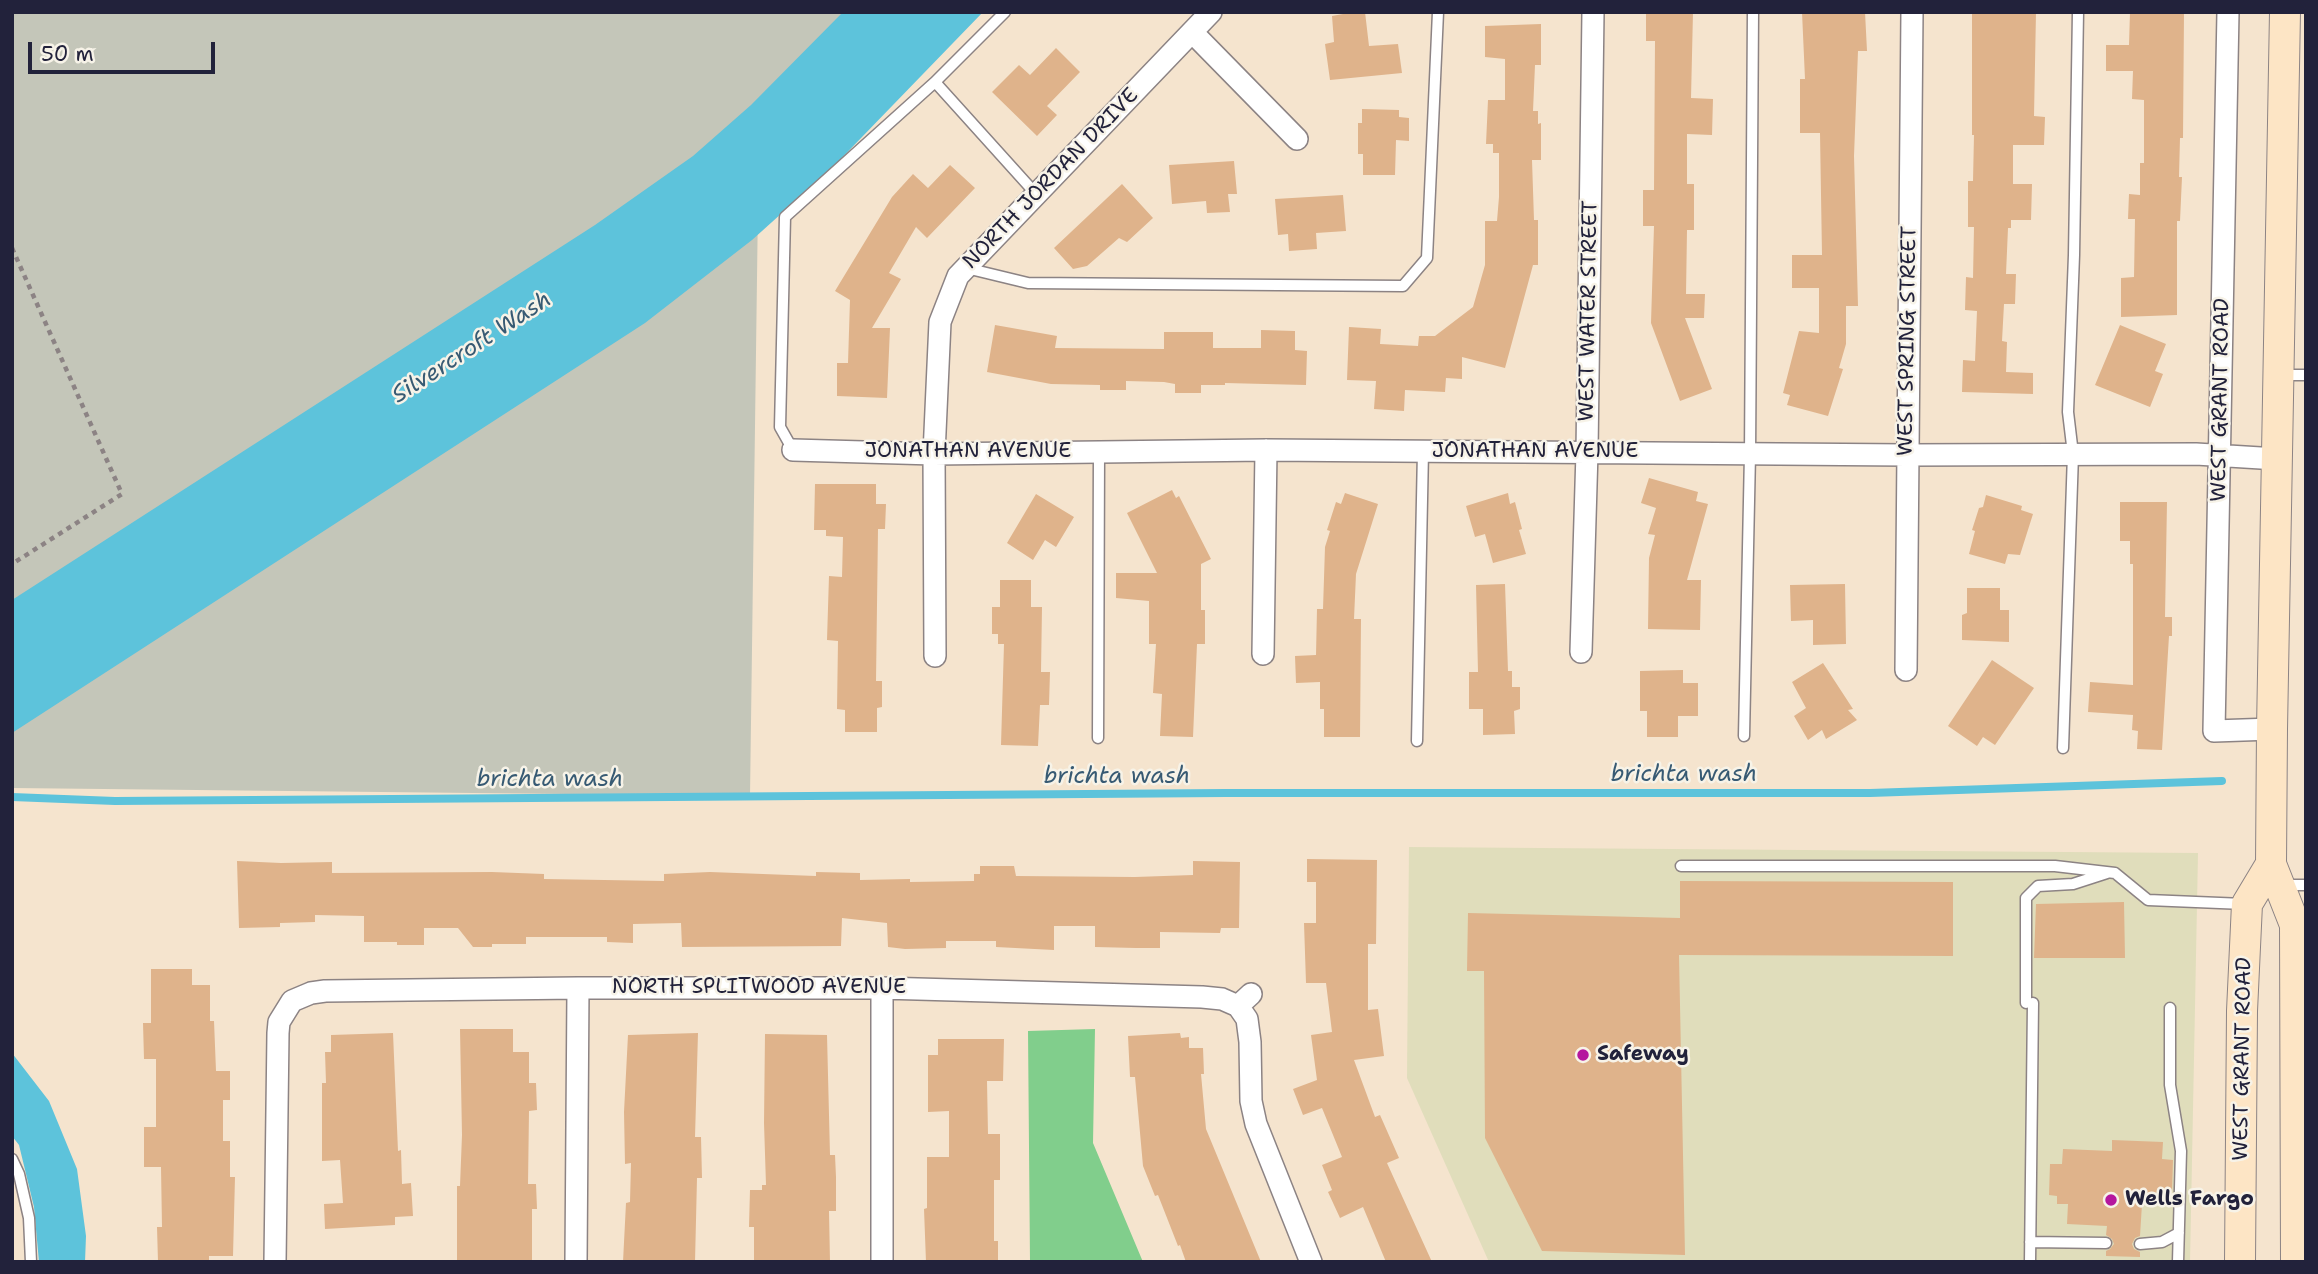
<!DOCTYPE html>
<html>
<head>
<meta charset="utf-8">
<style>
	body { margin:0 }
	#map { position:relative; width:2318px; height:1274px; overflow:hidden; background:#f5e4ce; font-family:"Shantell Sans",sans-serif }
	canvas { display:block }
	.frame { position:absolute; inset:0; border:14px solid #22223b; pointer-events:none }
	.scale { position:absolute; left:28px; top:42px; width:187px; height:32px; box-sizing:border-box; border:4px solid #22223b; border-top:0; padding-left:9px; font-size:21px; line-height:24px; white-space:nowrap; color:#22223b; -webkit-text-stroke:5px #f7f3e8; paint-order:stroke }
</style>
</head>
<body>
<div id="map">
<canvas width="2318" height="1274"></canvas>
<div class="frame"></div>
<div class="scale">50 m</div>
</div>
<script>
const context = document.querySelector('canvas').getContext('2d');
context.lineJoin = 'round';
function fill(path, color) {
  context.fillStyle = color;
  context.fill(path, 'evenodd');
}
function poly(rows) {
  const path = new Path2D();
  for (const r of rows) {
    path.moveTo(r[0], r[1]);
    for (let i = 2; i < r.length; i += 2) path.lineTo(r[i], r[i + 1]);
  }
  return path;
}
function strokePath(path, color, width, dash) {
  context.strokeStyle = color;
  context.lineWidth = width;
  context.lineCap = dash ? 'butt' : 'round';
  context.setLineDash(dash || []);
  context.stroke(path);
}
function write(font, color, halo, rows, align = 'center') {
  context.font = font + ' "Shantell Sans",sans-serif';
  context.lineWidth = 5;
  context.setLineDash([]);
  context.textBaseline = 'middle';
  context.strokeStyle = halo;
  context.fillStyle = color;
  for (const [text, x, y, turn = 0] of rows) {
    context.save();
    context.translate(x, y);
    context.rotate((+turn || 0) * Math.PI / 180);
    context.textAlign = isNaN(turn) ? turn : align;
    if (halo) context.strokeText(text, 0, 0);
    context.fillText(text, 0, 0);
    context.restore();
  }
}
const built = poly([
	[1409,847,2198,853,2190,1262,1489,1262,1407,1078]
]);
const industrial = poly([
	[12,12,912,12,758,204,750,796,12,788]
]);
const green = poly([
	[1095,1029,1093,1143,1143,1262,1030,1262,1028,1031]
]);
const water = poly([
	[843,12,983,12,832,168,752,240,645,323,12,733,12,600,595,225,693,156,751,105],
	[12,1053,49,1101,77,1169,86,1236,85,1262,39,1262,34,1207,19,1145,12,1136]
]);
const stream = poly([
	[12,797,115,801,1225,793,1870,793,2222,781]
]);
const building = poly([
	[1354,12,1365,12,1369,46,1398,44,1402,73,1330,80,1325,44,1334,42,1332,16],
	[1646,12,1693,12,1691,98,1713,99,1712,135,1687,134,1687,184,1694,184,1694,230,1687,230,1686,294,1705,294,1704,318,1685,318,1712,389,1680,401,1651,323,1654,226,1643,226,1643,190,1654,190,1655,41,1646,41],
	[1802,12,1865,12,1867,51,1858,51,1854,156,1858,306,1846,306,1846,344,1839,368,1843,369,1828,416,1787,405,1790,395,1783,393,1799,331,1819,333,1819,288,1792,288,1792,255,1822,255,1820,133,1800,133,1800,79,1805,79],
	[1972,12,2036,12,2034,116,2045,117,2044,145,2013,145,2013,184,2032,184,2031,220,2011,220,2011,228,2008,228,2006,274,2016,274,2015,304,2004,304,2002,341,2007,342,2006,372,2033,373,2033,394,1962,392,1963,360,1975,361,1977,311,1965,310,1966,277,1973,278,1974,227,1968,227,1968,181,1973,181,1974,135,1972,135],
	[2130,12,2184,12,2183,138,2180,138,2179,177,2182,177,2180,221,2177,221,2177,315,2121,317,2121,278,2134,277,2135,219,2128,219,2129,194,2140,195,2140,163,2144,163,2144,100,2132,99,2133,71,2106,71,2106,45,2129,45],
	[1541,24,1541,65,1535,65,1533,111,1538,111,1538,124,1541,123,1541,160,1532,160,1534,220,1538,220,1538,265,1533,265,1505,368,1462,357,1462,379,1446,378,1445,392,1405,390,1404,411,1374,409,1376,381,1347,380,1349,327,1381,329,1380,344,1418,346,1419,336,1435,336,1473,307,1485,265,1485,221,1497,221,1499,197,1499,153,1493,153,1493,144,1486,144,1488,100,1505,100,1505,59,1485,57,1485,26],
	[1056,48,1080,72,1047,106,1057,115,1037,136,992,92,1019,65,1030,75],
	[1362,109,1399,110,1399,117,1409,118,1409,141,1396,140,1395,175,1363,175,1363,154,1358,154,1358,123,1362,123],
	[1234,161,1237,194,1228,194,1230,212,1207,213,1206,201,1172,204,1169,165],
	[950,165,975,188,927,238,916,227,889,273,901,279,872,328,890,328,887,398,837,396,837,363,848,363,850,300,835,291,892,197,913,174,928,188],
	[1122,184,1153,218,1127,242,1119,238,1087,266,1073,269,1054,248],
	[1343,195,1346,231,1316,233,1317,249,1289,251,1288,234,1278,235,1275,199],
	[995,325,1057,336,1055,348,1164,349,1164,332,1213,332,1213,348,1261,348,1261,330,1295,331,1295,350,1307,351,1306,385,1225,383,1225,385,1201,385,1201,393,1175,393,1175,384,1164,382,1126,381,1126,390,1100,390,1100,385,1051,384,987,372],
	[2120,325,2166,344,2155,371,2163,374,2150,407,2095,385],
	[1649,478,1698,492,1696,501,1708,504,1687,580,1701,580,1700,630,1648,629,1649,558,1655,535,1648,534,1656,508,1641,503],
	[815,484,876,484,876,504,886,504,885,529,878,529,876,681,882,681,882,707,877,708,877,732,845,732,845,710,837,709,838,641,827,640,829,576,842,577,843,537,826,536,826,530,814,530],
	[1172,490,1176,498,1179,496,1211,559,1201,564,1201,610,1205,610,1205,644,1197,644,1193,737,1160,736,1162,694,1153,693,1156,644,1149,644,1149,601,1116,598,1116,573,1157,573,1127,513],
	[1345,493,1378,504,1356,574,1354,619,1361,619,1360,737,1324,737,1324,709,1320,709,1320,682,1296,683,1295,656,1316,655,1317,609,1323,609,1325,547,1330,531,1327,530,1336,502,1341,504],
	[1508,493,1510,504,1515,502,1522,529,1519,530,1526,554,1493,563,1485,534,1475,537,1466,506],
	[1036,494,1074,517,1056,547,1045,540,1033,560,1007,543],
	[1986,495,2022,506,2021,510,2033,514,2020,555,2008,554,2005,564,1969,554,1975,531,1972,530,1979,508,1983,507],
	[2120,502,2167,502,2165,617,2172,617,2172,636,2169,636,2162,750,2137,749,2138,731,2132,730,2133,715,2088,712,2090,682,2133,685,2133,564,2130,564,2130,541,2120,541],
	[1000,580,1031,580,1031,607,1042,607,1041,672,1050,672,1049,705,1040,705,1038,746,1001,745,1004,644,998,644,998,634,992,634,992,607,1000,607],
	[1505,584,1508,671,1512,671,1512,687,1520,687,1520,709,1514,711,1515,734,1483,735,1483,709,1469,709,1469,672,1478,672,1476,585],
	[1845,584,1846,644,1813,645,1813,620,1791,621,1790,585],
	[1967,588,2000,588,2000,610,2009,610,2009,642,1962,640,1962,615,1967,613],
	[1992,660,2034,688,1995,745,1983,737,1977,746,1948,726],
	[1823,663,1853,709,1848,710,1857,720,1826,739,1822,730,1808,740,1794,716,1806,708,1792,682],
	[1683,670,1683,683,1698,683,1698,716,1678,716,1678,737,1647,737,1647,711,1640,711,1640,671],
	[1307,859,1377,860,1376,944,1368,944,1368,1010,1378,1009,1384,1056,1354,1060,1375,1117,1380,1115,1399,1158,1387,1163,1432,1262,1386,1262,1363,1207,1340,1218,1328,1192,1332,1190,1322,1165,1342,1157,1322,1108,1303,1115,1293,1089,1317,1080,1311,1035,1332,1032,1326,983,1306,983,1304,923,1316,923,1316,882,1307,882],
	[237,861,281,863,332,862,332,873,492,872,544,874,544,879,664,881,664,874,710,872,816,876,816,872,860,873,860,880,910,879,910,882,974,881,974,874,980,874,980,866,1014,866,1016,876,1135,877,1193,875,1193,861,1240,862,1239,928,1221,928,1220,933,1160,932,1160,948,1136,948,1095,947,1095,926,1054,926,1054,950,996,947,996,941,946,941,946,948,905,949,888,947,887,923,842,918,841,946,682,947,681,923,633,924,633,943,607,942,607,937,526,937,526,944,492,944,492,947,473,947,458,928,424,928,424,945,397,945,397,942,364,942,364,916,315,915,315,922,280,923,280,927,239,928],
	[1680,881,1953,882,1953,956,1679,955,1685,1255,1542,1251,1485,1138,1484,971,1467,971,1468,913,1680,918],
	[2124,902,2125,958,2034,958,2036,904],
	[151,969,192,969,192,985,210,985,210,1021,214,1021,216,1071,230,1071,230,1100,223,1100,223,1141,230,1141,230,1177,235,1177,233,1256,209,1256,209,1262,158,1262,157,1227,162,1227,161,1167,144,1167,144,1127,156,1127,156,1059,144,1059,143,1023,151,1023],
	[460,1029,513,1029,513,1052,529,1052,529,1083,536,1083,537,1110,529,1111,528,1184,536,1184,537,1209,532,1209,532,1262,457,1262,457,1186,460,1186,462,1135],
	[393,1033,398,1151,401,1150,402,1184,411,1183,413,1216,395,1217,395,1225,325,1229,324,1204,343,1203,340,1160,322,1161,322,1083,326,1083,325,1052,331,1052,331,1035],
	[698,1033,695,1137,701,1137,702,1178,697,1178,695,1262,623,1262,626,1203,630,1202,631,1163,625,1164,624,1112,628,1035],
	[1180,1033,1181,1038,1189,1037,1189,1048,1203,1048,1204,1074,1201,1074,1206,1129,1261,1262,1186,1262,1180,1245,1178,1246,1158,1195,1155,1196,1143,1166,1135,1077,1130,1077,1128,1036],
	[765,1034,827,1035,830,1155,835,1155,836,1177,836,1211,829,1211,830,1262,754,1262,754,1227,749,1227,750,1190,762,1190,762,1185,766,1185,764,1123],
	[938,1039,1004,1039,1003,1081,987,1081,988,1134,1000,1134,1000,1180,994,1180,994,1241,998,1241,998,1262,926,1262,924,1209,927,1208,927,1157,949,1157,949,1111,928,1112,928,1055,938,1055],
	[2112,1140,2163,1142,2162,1159,2173,1160,2172,1193,2165,1193,2165,1205,2142,1204,2140,1236,2135,1238,2132,1244,2134,1249,2140,1252,2140,1257,2106,1256,2106,1251,2110,1249,2114,1244,2112,1239,2106,1235,2107,1226,2067,1224,2068,1204,2057,1204,2057,1196,2049,1195,2050,1164,2062,1164,2063,1149,2112,1151]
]);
const path = poly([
	[12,248,122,494,12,564]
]);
const service = poly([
	[1005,12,935,82,1036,194],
	[966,268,1028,283,1403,286,1427,258,1438,12],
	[2281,375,2306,375],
	[793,450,780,427,785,217,935,82],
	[1744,736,1750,454,1753,12],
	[1098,738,1099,452],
	[1417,741,1423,451],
	[2063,748,2073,454,2068,412,2074,255,2078,12],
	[1681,866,2055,866,2115,873,2148,900,2244,904],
	[2281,885,2306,885],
	[2026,1003,2026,898,2038,886,2073,884,2107,873],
	[2170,1008,2170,1085,2181,1151,2178,1262],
	[12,1159,19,1174,29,1218,31,1262],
	[2030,1242,2106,1243],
	[2140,1244,2162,1242,2179,1233],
	[2030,1262,2033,1003]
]);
const minor = poly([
	[2228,12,2214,731,2272,729],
	[1192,32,1297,139],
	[793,450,934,454,1266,450,1907,455,2196,454,2277,459],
	[1581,652,1587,452,1593,12],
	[1263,654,1266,450],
	[935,656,934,454,940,322,958,276,1211,12],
	[1906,670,1912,12],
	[882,988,882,1262],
	[1251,994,1238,1006,1247,1019,1250,1042,1251,1101,1256,1124,1311,1262],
	[275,1262,278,1033,279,1022,292,1001,311,993,325,991,578,988,882,988,1202,997,1222,999,1238,1006],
	[576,1262,578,988]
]);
const secondary = poly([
	[2285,12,2272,729,2271,864,2295,925,2296,1262],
	[2240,1262,2242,1011,2247,904,2271,864]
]);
const markers = [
	[1583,1055,7,"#b5179e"],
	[2111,1200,7,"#b5179e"]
];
const streetNames = [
	["NORTH JORDAN DRIVE",1051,179,-46],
	["WEST WATER STREET",1589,311,-89],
	["WEST SPRING STREET",1908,341,-89],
	["WEST GRANT ROAD",2221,400,-89],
	["JONATHAN AVENUE",968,452],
	["JONATHAN AVENUE",1535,452],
	["NORTH SPLITWOOD AVENUE",759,988],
	["WEST GRANT ROAD",2243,1059,-89]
];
const poiNames = [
	["Safeway",1597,1055],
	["Wells Fargo",2125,1200]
];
const waterNames = [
	["Silvercroft Wash",472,348,-33],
	["brichta wash",1684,775],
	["brichta wash",1117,777],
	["brichta wash",550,780]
];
fill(built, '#e0ddbb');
fill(industrial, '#c4c6b9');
fill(green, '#81ce8c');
fill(water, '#5dc3db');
strokePath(stream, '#5dc3db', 8);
fill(building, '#dfb38b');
strokePath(service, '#8c8384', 13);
strokePath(minor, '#8c8384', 24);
strokePath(secondary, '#8c8384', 32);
strokePath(path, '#8c8384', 4.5, [5, 5]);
strokePath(service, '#fff', 10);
strokePath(minor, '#fff', 21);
strokePath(secondary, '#fde5c5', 30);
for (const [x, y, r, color] of markers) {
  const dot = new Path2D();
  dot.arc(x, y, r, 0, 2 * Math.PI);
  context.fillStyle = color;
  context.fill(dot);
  strokePath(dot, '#f7f3e8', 2.5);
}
write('21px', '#22223b', '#f7f3e8', streetNames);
write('bold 21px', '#22223b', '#f7f3e8', poiNames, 'left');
write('italic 23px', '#375a73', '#f7f3e8', waterNames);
</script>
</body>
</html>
